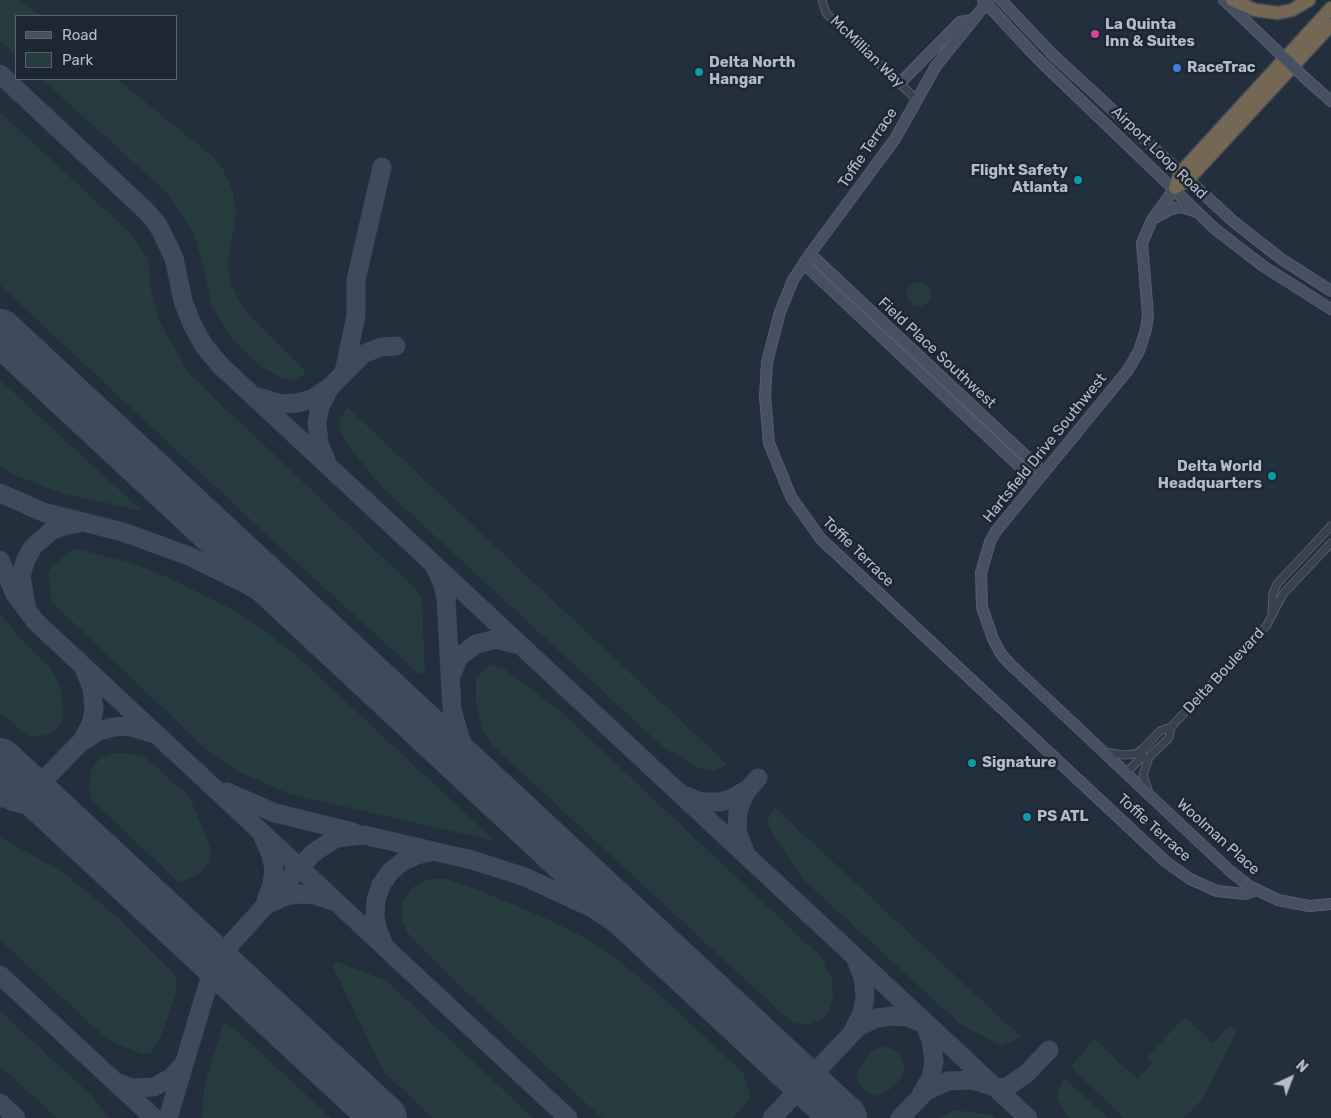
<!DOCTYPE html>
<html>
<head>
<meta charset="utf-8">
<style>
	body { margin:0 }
	#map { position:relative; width:1331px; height:1118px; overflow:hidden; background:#242f3e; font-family:Rubik,sans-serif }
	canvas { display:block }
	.legend { position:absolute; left:15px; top:15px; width:162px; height:65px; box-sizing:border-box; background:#1d2633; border:1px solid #59626f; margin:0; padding:6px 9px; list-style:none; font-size:15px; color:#b4bcc9 }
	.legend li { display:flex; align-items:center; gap:10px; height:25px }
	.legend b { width:25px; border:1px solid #59626f }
	.north { position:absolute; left:1266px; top:1053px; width:50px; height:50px; -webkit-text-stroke:4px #1d2633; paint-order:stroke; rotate:43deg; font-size:14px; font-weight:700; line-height:20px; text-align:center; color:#b4bcc9 }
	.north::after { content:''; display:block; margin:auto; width:18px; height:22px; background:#b4bcc9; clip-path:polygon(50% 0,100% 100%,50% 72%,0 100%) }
</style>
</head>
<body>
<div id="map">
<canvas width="1331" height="1118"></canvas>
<ul class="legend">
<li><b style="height:6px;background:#465061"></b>Road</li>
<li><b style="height:14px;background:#263c3f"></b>Park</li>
</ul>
<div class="north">N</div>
</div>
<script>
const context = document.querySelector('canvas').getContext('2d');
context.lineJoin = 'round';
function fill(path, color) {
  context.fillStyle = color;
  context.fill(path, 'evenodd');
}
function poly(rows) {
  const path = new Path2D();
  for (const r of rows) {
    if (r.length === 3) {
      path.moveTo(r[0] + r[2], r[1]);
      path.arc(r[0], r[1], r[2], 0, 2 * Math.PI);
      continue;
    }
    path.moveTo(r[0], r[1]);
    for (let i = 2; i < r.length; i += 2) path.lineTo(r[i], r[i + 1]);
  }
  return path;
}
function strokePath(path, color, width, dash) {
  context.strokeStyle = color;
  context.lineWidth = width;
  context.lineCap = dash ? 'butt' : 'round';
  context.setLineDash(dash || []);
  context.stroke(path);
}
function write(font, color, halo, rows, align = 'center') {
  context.font = font + ' Rubik,sans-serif';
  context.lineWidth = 5;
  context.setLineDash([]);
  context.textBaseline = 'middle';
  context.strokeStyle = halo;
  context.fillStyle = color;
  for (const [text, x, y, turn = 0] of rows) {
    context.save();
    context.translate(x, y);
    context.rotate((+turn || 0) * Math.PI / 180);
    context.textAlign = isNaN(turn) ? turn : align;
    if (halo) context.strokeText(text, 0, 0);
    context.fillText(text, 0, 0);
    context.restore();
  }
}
const green = poly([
	[0,0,20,0,40,16,16,16,16,55,0,40],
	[42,79,117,79,213,157,223,169,233,192,236,215,228,263,230,280,242,307,304,369,304,374,295,380,282,378,263,368,234,341,211,305,206,277,194,234,175,204,164,190],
	[0,112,127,230,148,258,151,290,159,321,190,375,416,589,422,601,425,671,422,674,418,673,283,550,0,285],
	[919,294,12],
	[0,380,68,443,142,511,61,493,12,474,0,466],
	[348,408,727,764,715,771,701,769,662,746,381,486,350,448,340,430,339,419],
	[74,548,132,563,178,582,233,610,264,630,299,658,495,841,289,794,238,771,210,753,52,602,48,575,51,567],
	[0,613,17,635,50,667,60,685,64,715,59,726,50,734,36,737,29,736,0,713],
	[489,665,504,669,558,709,821,957,832,980,833,1002,824,1018,809,1025,790,1021,493,746,481,726,476,701,476,679],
	[127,753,146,758,189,796,210,846,210,861,199,874,179,883,92,800,89,785,91,770,100,758,111,754],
	[775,808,1021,1037,1002,1046,960,1024,804,880,774,837,767,821],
	[0,837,64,873,117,917,171,971,177,980,176,994,159,1041,151,1053,142,1054,108,1040,0,940],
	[435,879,446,879,476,889,554,922,584,937,620,962,650,986,743,1073,750,1095,746,1103,733,1118,602,1118,441,968,407,932,402,921,403,900,412,888,423,881],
	[335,961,387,981,533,1118,433,1118,384,1072,333,967],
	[0,1011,93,1097,109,1118,57,1118,0,1066],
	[1185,1017,1213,1043,1230,1025,1237,1031,1203,1098,1184,1118,1124,1118,1071,1067,1094,1039,1137,1079,1152,1063,1147,1057],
	[226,1023,235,1029,331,1118,202,1118,204,1087,223,1025],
	[886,1046,899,1053,905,1068,901,1078,891,1089,874,1096,862,1089,857,1081,858,1070,872,1051],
	[1064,1078,1108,1118,1069,1118,1058,1100,1057,1094],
	[955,1110,991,1115,995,1118,937,1118]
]);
const taxiway = poly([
	[0,74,146,211,158,225,174,258,183,301,192,324,204,346,221,366,1028,1118],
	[344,372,356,316,356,280,382,167],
	[258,397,281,404,297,403,312,399,331,386,363,354,381,347,396,346],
	[326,460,319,444,317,422,320,406,330,387],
	[0,493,43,512,123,532,189,556,248,585,315,626],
	[0,560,15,594,36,622,568,1118],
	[436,569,443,585,446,598,452,710,462,744,483,782],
	[26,605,21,577,25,561,33,547,51,531,66,525,79,523],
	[450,678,459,657,476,644,496,639,520,645],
	[81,742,91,724,94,710,92,688,85,671],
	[227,792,275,813,353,832],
	[686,796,701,802,720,802,733,798,749,788],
	[0,798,18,798,33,791,80,743,99,731,113,727,128,726,151,733],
	[11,801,46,810,68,824],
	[263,837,271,855,274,869,272,884,266,901],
	[745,852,737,831,738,811,745,793,758,778],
	[269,904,285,896,300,894,314,895,333,901],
	[384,945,378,931,375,916,376,900,381,885,390,872,402,862,417,855,431,852],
	[0,975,154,1118],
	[853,1031,862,1013,865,998,863,977,856,960],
	[776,1055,826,1118],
	[118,1083,132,1088,154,1087,172,1077,182,1066],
	[921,1095,931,1077,934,1062,931,1040,925,1025],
	[0,1103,16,1118],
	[168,1118,215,961,313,853,336,838,364,835,472,860,525,877,594,909,679,965],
	[772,1118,858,1027,877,1018,892,1016,907,1017,924,1023],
	[843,1118,844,1118],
	[900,1118,926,1091,948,1081,972,1080,998,1088,1007,1087,1027,1073,1049,1050]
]);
const runway = poly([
	[0,332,844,1118],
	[0,761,384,1118]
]);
const street = poly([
	[822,0,826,13,917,100],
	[1272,612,1273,593,1277,584,1331,526],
	[1105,752,1124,755,1136,754,1143,749],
	[1149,757,1143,775,1149,793],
	[1140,759,1149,757,1169,738,1171,727],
	[1126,773,1140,759,1143,749,1160,731,1171,727,1267,625,1283,594,1331,543]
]);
const secondary = poly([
	[983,0,1037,58,1215,229,1263,266,1331,309],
	[989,0,936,66,895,139,810,254,793,280,780,312,767,362,765,397,769,443,791,497,821,539,1165,861,1190,879,1217,891,1246,894,1256,890],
	[1001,0,1053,55,1234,222,1280,258,1331,291],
	[1224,0,1270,44],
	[1305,78,1331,101],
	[900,83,960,22,972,20],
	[1175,188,1152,220,1142,243,1148,315,1146,329,1139,351,1128,370,996,531,990,542,981,573,982,607,993,639,1001,654,1010,664,1229,870,1249,886,1278,900,1309,906,1331,904],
	[1155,218,1171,209,1181,207,1197,212],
	[810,254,1044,473],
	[804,264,1036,482]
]);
const highway = poly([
	[1232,0,1255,10,1278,13,1292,10,1309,0],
	[1175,188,1180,173,1331,8],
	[1175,188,1188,180,1331,25]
]);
const secondaryBridge = poly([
	[1270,44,1305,78]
]);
const markers = [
	[1095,34,5,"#d1479c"],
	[1177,68,5,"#3f7fe0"],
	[699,72,5,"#0f9aa8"],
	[1078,180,5,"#0f9aa8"],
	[1272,476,5,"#0f9aa8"],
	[972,763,5,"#0f9aa8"],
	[1027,817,5,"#0f9aa8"]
];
const poiNames = [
	["La Quinta",1105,25],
	["Inn & Suites",1105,42],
	["Delta North",709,63],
	["Hangar",709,80],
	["RaceTrac",1187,68],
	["Flight Safety",1068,171,"right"],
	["Atlanta",1068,188,"right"],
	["Delta World",1262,467,"right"],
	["Headquarters",1262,484,"right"],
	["Signature",982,763],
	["PS ATL",1037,817]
];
const streetNames = [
	["McMillian Way",867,52,44],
	["Toffie Terrace",868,148,-56],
	["Airport Loop Road",1159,153,44],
	["Field Place Southwest",937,353,43],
	["Hartsfield Drive Southwest",1045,448,-51],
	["Toffie Terrace",858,552,44],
	["Delta Boulevard",1224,671,-47],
	["Toffie Terrace",1154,828,42],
	["Woolman Place",1218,837,42]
];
fill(green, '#263c3f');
strokePath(taxiway, '#3f4a5a', 19);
strokePath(runway, '#3f4a5a', 46);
strokePath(street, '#565f6c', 9);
strokePath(secondary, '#565f6c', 12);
strokePath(highway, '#434c59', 15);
strokePath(street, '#38414e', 7);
strokePath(secondary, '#465061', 10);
strokePath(highway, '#746855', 12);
strokePath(secondaryBridge, '#565f6c', 12, []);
strokePath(secondaryBridge, '#465061', 10);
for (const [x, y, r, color] of markers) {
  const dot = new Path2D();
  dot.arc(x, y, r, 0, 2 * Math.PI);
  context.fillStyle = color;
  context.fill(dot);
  strokePath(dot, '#1d2633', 2);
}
write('bold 15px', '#b4bcc9', '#1d2633', poiNames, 'left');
write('15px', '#b4bcc9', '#1d2633', streetNames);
</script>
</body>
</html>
